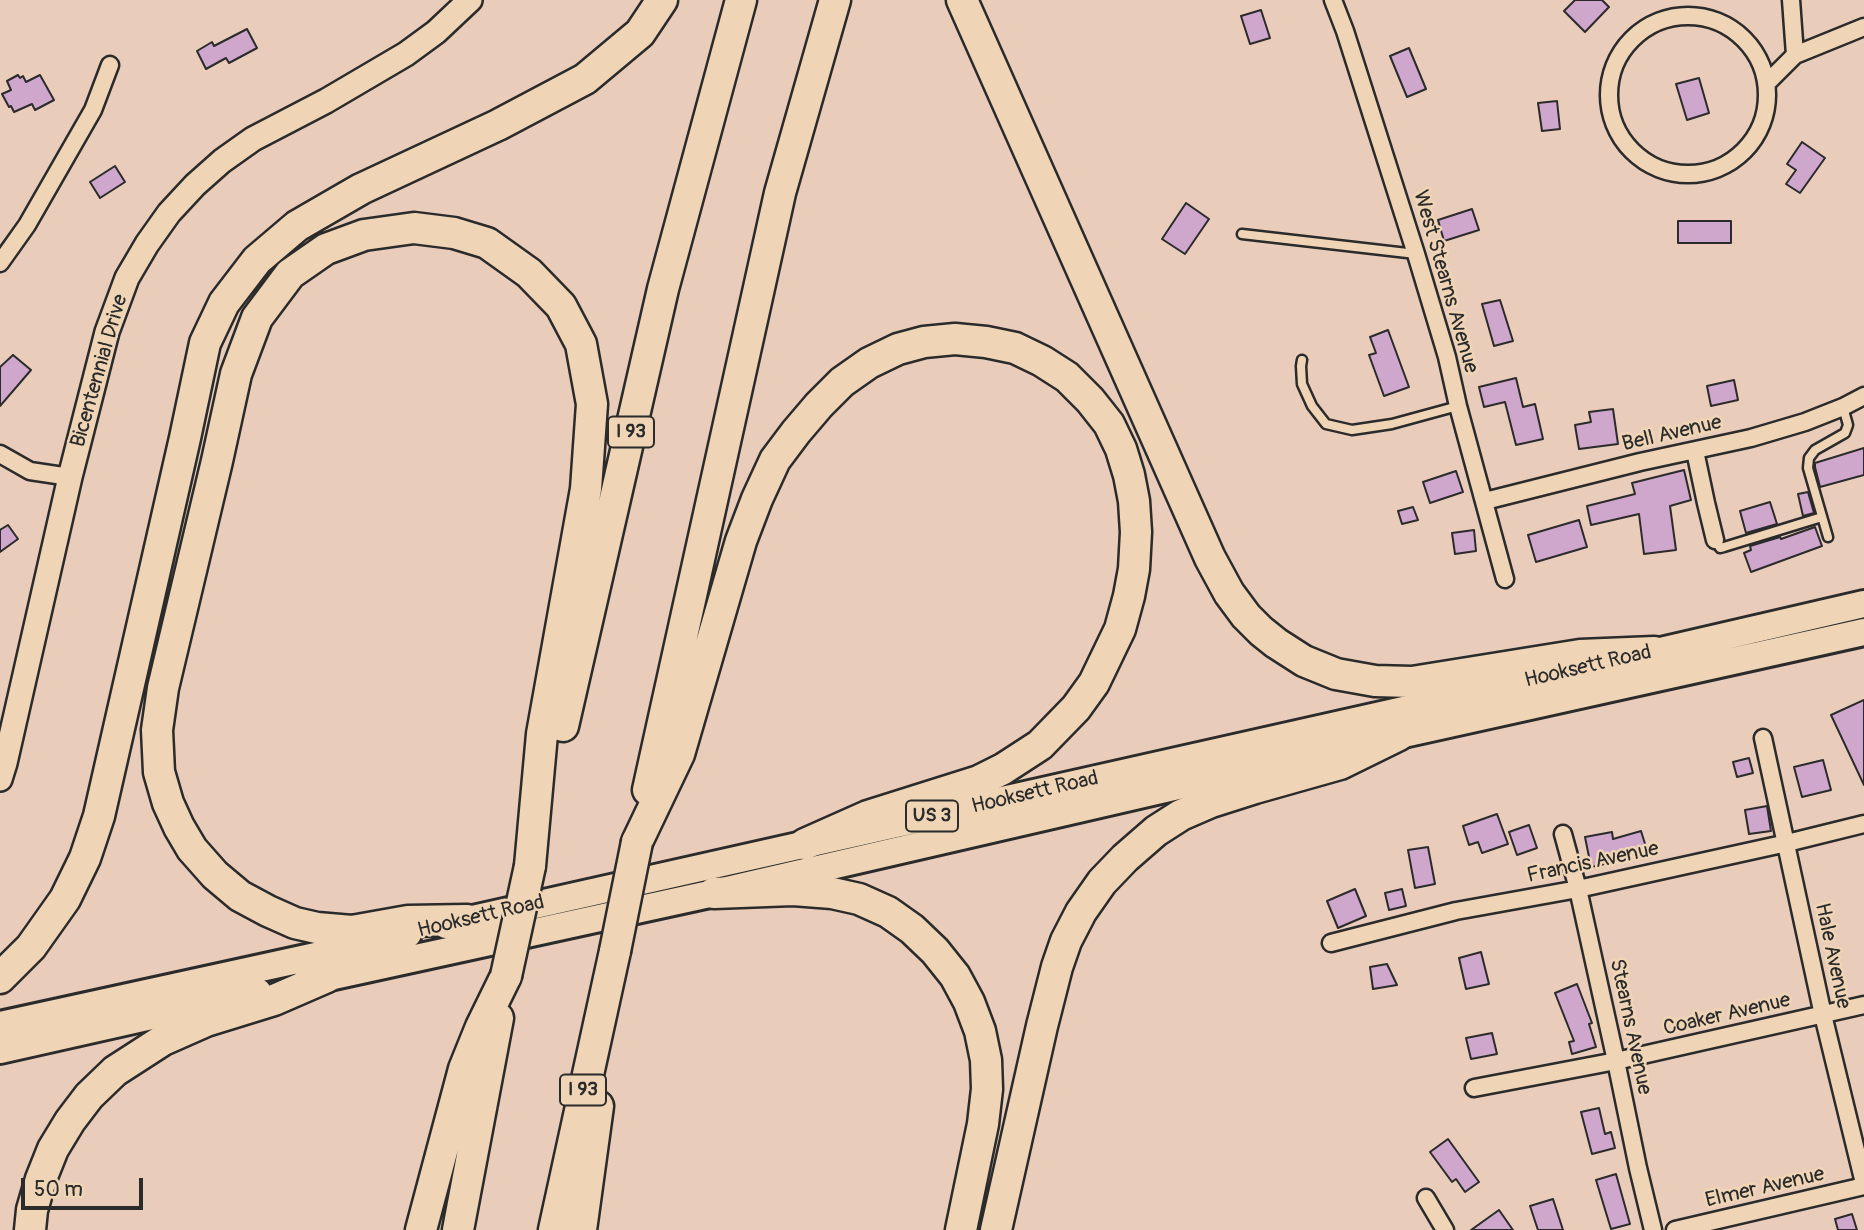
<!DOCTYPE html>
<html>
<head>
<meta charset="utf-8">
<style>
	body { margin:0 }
	#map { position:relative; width:1864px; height:1230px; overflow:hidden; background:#e9ccba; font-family:Pangolin,sans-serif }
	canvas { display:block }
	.scale { position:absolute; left:21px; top:1178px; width:122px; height:32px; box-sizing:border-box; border:4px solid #2b2b2b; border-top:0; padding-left:9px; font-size:21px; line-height:24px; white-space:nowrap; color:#2b2b2b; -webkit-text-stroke:5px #efd5b6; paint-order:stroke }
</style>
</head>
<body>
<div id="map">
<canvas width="1864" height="1230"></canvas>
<div class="scale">50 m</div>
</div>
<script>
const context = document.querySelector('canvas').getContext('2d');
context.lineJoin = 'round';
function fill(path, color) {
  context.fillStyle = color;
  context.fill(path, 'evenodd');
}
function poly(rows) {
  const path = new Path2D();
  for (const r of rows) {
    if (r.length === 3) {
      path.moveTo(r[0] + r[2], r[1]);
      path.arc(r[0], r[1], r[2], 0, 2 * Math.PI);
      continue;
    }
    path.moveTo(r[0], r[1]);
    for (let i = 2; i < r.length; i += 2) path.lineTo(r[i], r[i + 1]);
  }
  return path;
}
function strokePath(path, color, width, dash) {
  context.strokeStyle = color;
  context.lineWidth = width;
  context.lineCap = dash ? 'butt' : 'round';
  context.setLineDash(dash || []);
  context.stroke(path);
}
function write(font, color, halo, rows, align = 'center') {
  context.font = font + ' Pangolin,sans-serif';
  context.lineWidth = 5;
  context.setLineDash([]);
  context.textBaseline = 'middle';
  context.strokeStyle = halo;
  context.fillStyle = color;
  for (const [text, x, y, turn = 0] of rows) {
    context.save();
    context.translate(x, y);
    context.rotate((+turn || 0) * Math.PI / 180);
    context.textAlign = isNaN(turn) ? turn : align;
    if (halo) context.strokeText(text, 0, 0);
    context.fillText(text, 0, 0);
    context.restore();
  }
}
const building = poly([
	[1575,0,1602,0,1609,7,1585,32,1564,11,1575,0],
	[1261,10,1270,38,1250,44,1241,16,1261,10],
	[247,29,257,48,229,63,226,58,206,69,197,51,212,42,214,46,247,29],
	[1409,48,1426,89,1407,97,1390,56,1409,48],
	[18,75,20,78,23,76,26,82,40,75,54,100,35,110,32,104,14,112,11,106,9,107,2,94,11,90,7,81,18,75],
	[1699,78,1709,113,1687,120,1676,84,1699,78],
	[1557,101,1560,129,1542,131,1538,103,1557,101],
	[1802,142,1825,158,1800,193,1786,184,1796,170,1787,164,1802,142],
	[115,166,125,182,100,198,90,182,115,166],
	[1186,203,1209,219,1185,254,1162,239,1186,203],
	[1472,209,1479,230,1444,241,1438,220,1472,209],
	[1678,221,1731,221,1731,243,1678,243,1678,221],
	[1500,300,1513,341,1494,346,1482,304,1500,300],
	[1388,330,1409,387,1384,396,1369,355,1376,353,1370,337,1388,330],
	[13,355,31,370,0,406,0,367,13,355],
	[1516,378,1523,407,1535,404,1543,439,1516,445,1505,402,1484,407,1479,387,1516,378],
	[1734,380,1738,400,1711,406,1707,386,1734,380],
	[1613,409,1618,444,1579,449,1575,425,1591,422,1589,412,1613,409],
	[1864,448,1864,475,1820,487,1815,467,1815,463,1864,448],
	[1684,470,1691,500,1670,506,1676,550,1644,554,1639,514,1591,525,1587,506,1635,494,1632,483,1684,470],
	[1456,471,1463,492,1430,503,1423,482,1456,471],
	[1808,492,1814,513,1803,516,1798,494,1808,492],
	[1770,502,1777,524,1746,533,1740,511,1770,502],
	[1413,507,1418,520,1402,524,1398,511,1413,507],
	[1579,520,1587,547,1536,562,1528,535,1579,520],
	[8,525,18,539,0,552,0,530,8,525],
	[1815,527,1822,546,1751,572,1744,553,1751,550,1750,546,1780,537,1781,539,1815,527],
	[1474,530,1476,551,1455,554,1452,533,1474,530],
	[1864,700,1864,785,1831,715,1864,700],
	[1749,758,1753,773,1737,777,1733,762,1749,758],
	[1823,760,1831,790,1802,797,1794,767,1823,760],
	[1767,806,1771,831,1749,834,1745,810,1767,806],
	[1497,814,1508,844,1482,853,1478,842,1469,845,1463,826,1497,814],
	[1529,825,1537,848,1517,855,1509,832,1529,825],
	[1641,831,1646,847,1617,855,1618,861,1591,867,1585,837,1612,832,1613,839,1641,831],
	[1428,847,1435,884,1415,888,1408,850,1428,847],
	[1355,889,1366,916,1338,928,1327,901,1355,889],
	[1402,889,1406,906,1389,910,1385,893,1402,889],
	[1481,952,1489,984,1466,989,1459,958,1481,952],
	[1387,964,1397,985,1373,989,1370,967,1387,964],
	[1577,984,1592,1023,1589,1024,1596,1047,1572,1054,1569,1042,1574,1041,1555,993,1577,984],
	[1492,1033,1497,1054,1471,1059,1466,1038,1492,1033],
	[1599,1108,1605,1134,1611,1132,1615,1148,1592,1154,1581,1112,1599,1108],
	[1448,1139,1479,1182,1465,1192,1456,1179,1452,1182,1430,1152,1448,1139],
	[1616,1174,1630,1224,1611,1229,1596,1180,1616,1174],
	[1553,1199,1563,1230,1538,1230,1530,1206,1553,1199],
	[1499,1210,1513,1230,1471,1230,1499,1210],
	[1852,1214,1857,1230,1838,1230,1835,1219,1852,1214]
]);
const lane = poly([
	[1242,234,1416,254],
	[1302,360,1301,366,1302,384,1312,406,1326,424,1352,430,1392,424,1458,406],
	[1828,537,1808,468,1809,458,1815,450,1845,433,1848,425,1843,407],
	[1715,540,1720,548,1724,547,1822,517]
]);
const street = poly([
	[1333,0,1345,31,1416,254,1447,357,1458,406,1505,579],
	[1688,95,79],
	[1795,55,1864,27],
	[1767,83,1795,55,1791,0],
	[0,263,27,225,93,110,110,65],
	[1695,451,1706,503,1715,540],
	[0,454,30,471,70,477],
	[1485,501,1640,462,1751,438,1805,422,1843,407,1864,396],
	[1763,738,1823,1015,1864,1183],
	[1563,834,1578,889,1616,1061,1638,1168,1653,1230],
	[1331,943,1456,911,1578,889,1787,843,1864,824],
	[1474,1088,1616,1061,1864,1005],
	[1426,1198,1445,1230],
	[1675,1230,1864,1186]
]);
const secondary = poly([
	[0,779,5,763,70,477,107,332,127,278,147,244,169,213,195,185,222,161,253,139,326,101,406,54,436,32,470,0]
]);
const primary = poly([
	[446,925,1466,696,1864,604],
	[306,982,714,893,1399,735,1864,632],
	[0,1025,334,952,408,934],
	[0,1050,258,992]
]);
const highway = poly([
	[962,0,1210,558,1229,593,1246,616,1261,631,1276,643,1304,661,1336,674,1375,681,1412,682,1580,655,1654,652],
	[563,726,663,289,741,0],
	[648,790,780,193,835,0],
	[637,842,679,754,741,541,757,499,775,460,796,432,819,405,842,382,869,363,898,349,924,342,955,339,986,342,1015,348,1042,361,1067,377,1090,400,1109,424,1121,449,1129,475,1134,501,1136,532,1134,569,1129,596,1120,629,1094,683,1076,708,1040,745,1003,769,979,781,868,816,805,844],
	[714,893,793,890,832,893,859,899,888,912,912,929,935,951,955,976,969,1002,980,1031,986,1060,987,1089,983,1124,961,1230],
	[467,920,408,921,352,931,317,928,295,923,268,911,240,896,215,875,192,849,179,827,168,803,159,772,157,730,163,688,217,461,236,374,257,318,290,274,326,249,364,235,414,228,454,233,487,243,529,273,561,306,581,344,592,404,586,489,542,734,530,866],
	[0,978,31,947,65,899,85,858,99,816,185,438,205,343,224,303,257,260,297,226,361,189,498,125,585,79,640,33,662,0],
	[30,1230,32,1210,41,1179,53,1149,70,1121,89,1096,115,1071,163,1040,206,1021,274,1000,327,977],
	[421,1230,464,1069,481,1027,506,976],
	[458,1230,498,1018],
	[554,1230,615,951],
	[581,1230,598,1106],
	[996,1230,1042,1026,1057,967,1066,941,1081,912,1102,882,1125,858,1156,831,1181,815,1211,802,1255,788,1340,764,1399,735]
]);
const highwayBridge = poly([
	[615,951,637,842],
	[506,976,530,866]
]);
const shields = [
	[631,432,46],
	[932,816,52],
	[583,1090,46]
];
const shieldNames = [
	["I 93",631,432],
	["US 3",932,816],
	["I 93",583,1090]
];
const streetNames = [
	["West Stearns Avenue",1445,282,74],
	["Bicentennial Drive",100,371,-74],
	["Bell Avenue",1672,434,-13],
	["Hooksett Road",1588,667,-13],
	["Hooksett Road",1035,793,-13],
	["Francis Avenue",1593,863,-12],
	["Hooksett Road",481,917,-13],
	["Hale Avenue",1832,956,78],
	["Coaker Avenue",1727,1015,-13],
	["Stearns Avenue",1630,1027,78],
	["Elmer Avenue",1765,1188,-13]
];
fill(building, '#cfa6cc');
strokePath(building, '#2b2b2b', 2);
strokePath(lane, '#2b2b2b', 13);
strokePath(street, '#2b2b2b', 21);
strokePath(secondary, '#2b2b2b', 28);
strokePath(primary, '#2b2b2b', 32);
strokePath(highway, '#2b2b2b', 35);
strokePath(lane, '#efd5b6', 8);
strokePath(street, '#efd5b6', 16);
strokePath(secondary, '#efd5b6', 23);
strokePath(primary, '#efd5b6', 26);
strokePath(highway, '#efd5b6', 30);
strokePath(highwayBridge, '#2b2b2b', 35, []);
strokePath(highwayBridge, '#efd5b6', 30);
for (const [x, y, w] of shields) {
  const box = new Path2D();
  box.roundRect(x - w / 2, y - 15.5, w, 31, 5);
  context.fillStyle = '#efd5b6';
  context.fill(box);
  strokePath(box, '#2b2b2b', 2);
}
write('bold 19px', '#2b2b2b', null, shieldNames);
write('21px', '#2b2b2b', '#efd5b6', streetNames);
</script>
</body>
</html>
